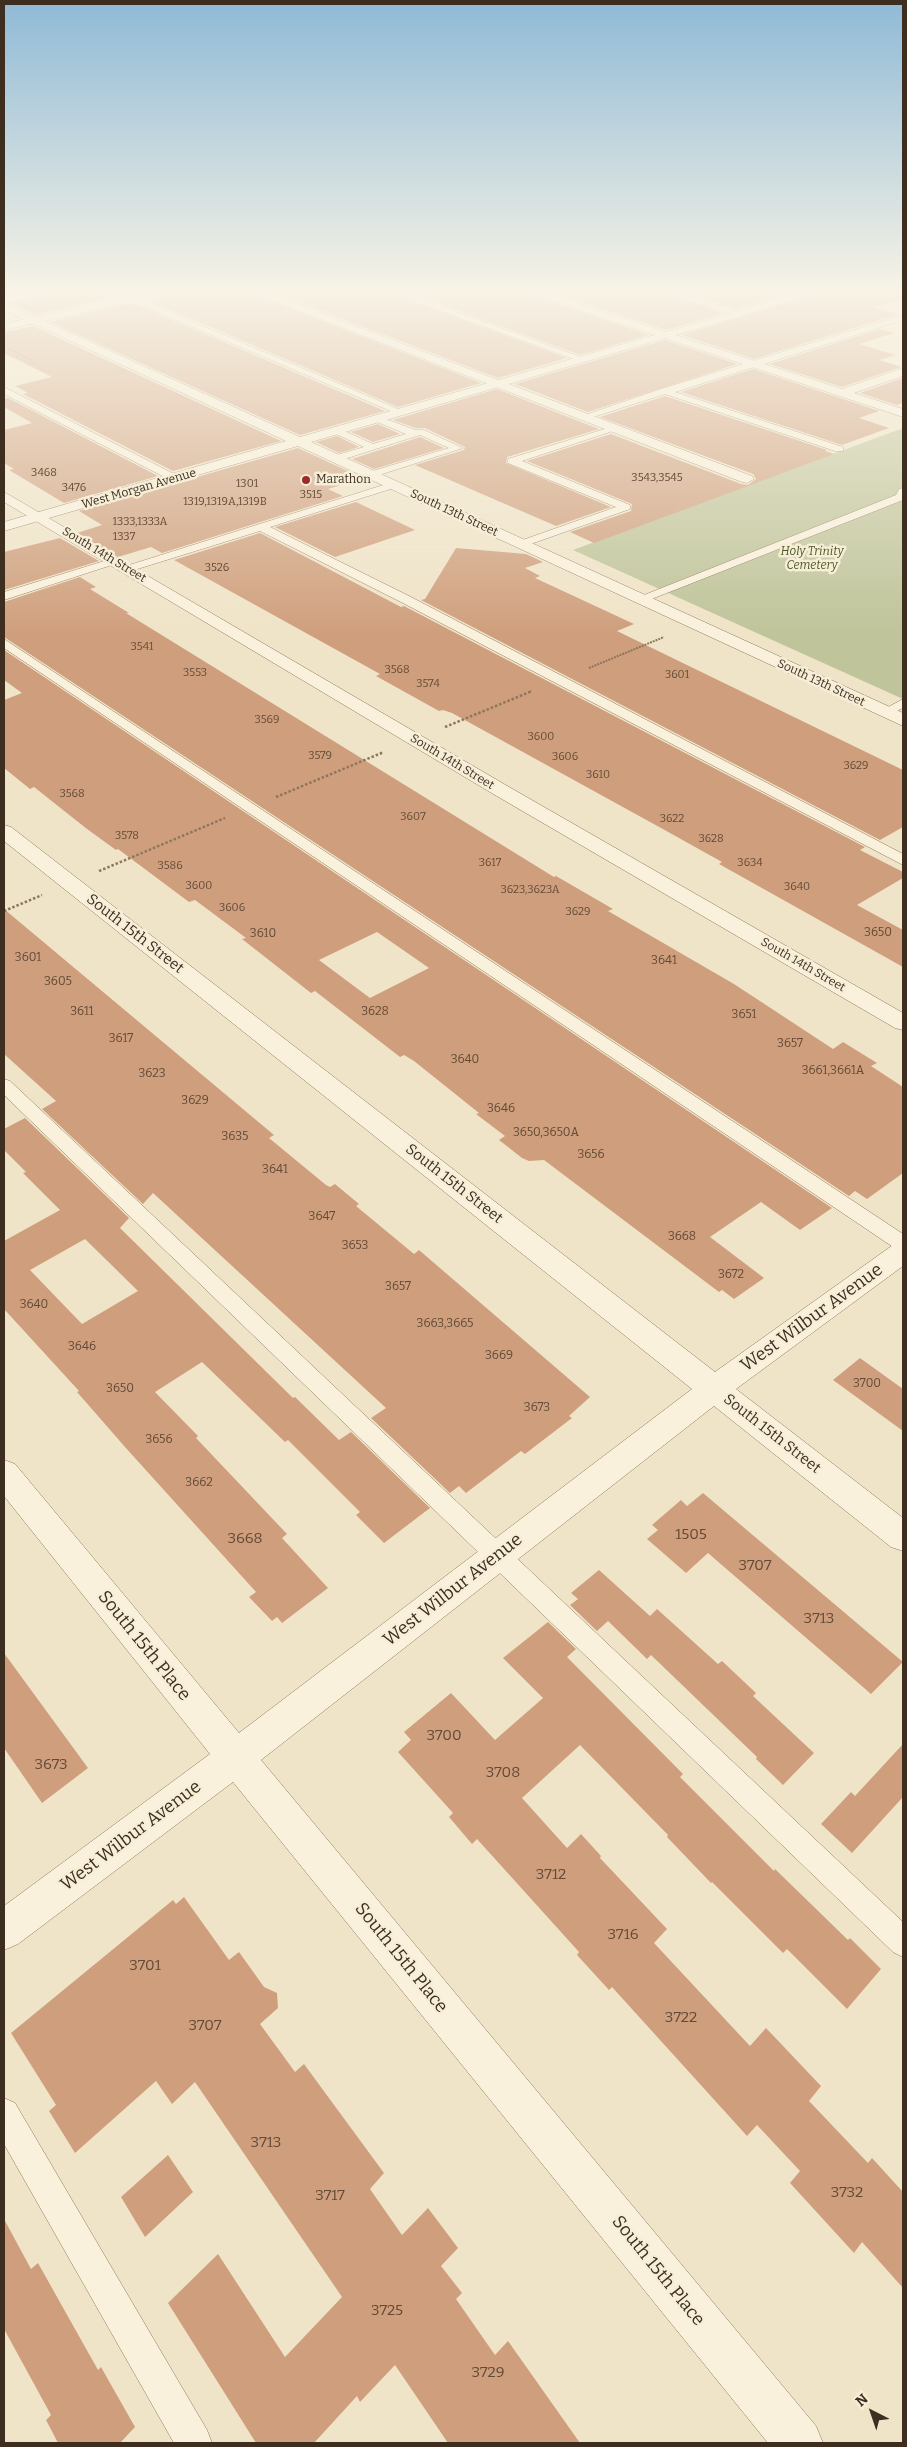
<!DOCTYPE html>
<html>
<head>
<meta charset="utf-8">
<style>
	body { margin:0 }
	#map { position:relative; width:907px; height:2447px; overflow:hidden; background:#f0e4c8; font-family:Bitter,serif }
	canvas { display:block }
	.frame { position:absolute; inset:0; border:5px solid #3d2e20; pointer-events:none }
	.north { position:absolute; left:847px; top:2387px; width:50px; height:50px; -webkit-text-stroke:4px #f7eed8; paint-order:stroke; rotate:319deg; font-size:14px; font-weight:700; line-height:20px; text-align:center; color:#3d2e20 }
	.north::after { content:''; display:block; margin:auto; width:18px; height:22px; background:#3d2e20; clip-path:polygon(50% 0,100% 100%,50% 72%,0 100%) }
</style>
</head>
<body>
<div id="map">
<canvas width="907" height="2447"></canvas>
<div class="frame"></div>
<div class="north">N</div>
</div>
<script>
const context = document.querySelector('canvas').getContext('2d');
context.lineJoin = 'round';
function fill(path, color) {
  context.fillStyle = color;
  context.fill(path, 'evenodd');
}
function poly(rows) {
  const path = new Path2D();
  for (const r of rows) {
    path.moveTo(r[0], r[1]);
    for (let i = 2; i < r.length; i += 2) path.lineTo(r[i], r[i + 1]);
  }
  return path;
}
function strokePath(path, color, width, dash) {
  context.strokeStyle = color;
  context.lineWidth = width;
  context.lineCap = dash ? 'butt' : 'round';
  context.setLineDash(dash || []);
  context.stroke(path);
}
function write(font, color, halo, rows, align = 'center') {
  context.font = font + ' Bitter,serif';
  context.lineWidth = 5;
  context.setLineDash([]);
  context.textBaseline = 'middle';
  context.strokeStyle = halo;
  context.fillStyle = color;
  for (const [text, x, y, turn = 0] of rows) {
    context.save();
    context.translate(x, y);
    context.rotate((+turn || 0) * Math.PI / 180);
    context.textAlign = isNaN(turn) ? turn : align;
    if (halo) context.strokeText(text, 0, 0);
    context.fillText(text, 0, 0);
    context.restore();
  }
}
const cemetery = poly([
	[903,428,903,699,573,550]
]);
const building = poly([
	[60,291,107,291,117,296,35,315,7,302],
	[173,291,246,291,481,383,398,407,147,300,166,296],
	[269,291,384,291,567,358,498,378],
	[404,291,520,291,649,335,580,355],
	[546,291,659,291,724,313,666,330],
	[681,291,801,291,737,309],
	[828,291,901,291,902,299,874,307,899,314,754,359,682,335],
	[133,303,385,411,300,435,50,322],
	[33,326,281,441,173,471,23,394,28,393,15,386,52,377,4,353,4,332],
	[880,329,894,333,859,344,896,355,879,360,901,367,842,387,770,364],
	[665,340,737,364,588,412,515,384],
	[753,369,879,411,859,418,889,428,842,445,681,392],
	[903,378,903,403,897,405,860,393],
	[497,389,599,429,507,457,506,463,611,507,556,526,415,465,464,450,465,447,425,428,416,428,393,420],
	[665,396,827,450,825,451,834,454,594,543,570,532,631,511,632,504,527,461,611,434,741,484,748,485,756,479,753,474,600,417],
	[8,398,158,476,64,503,9,470,14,469,4,463,4,430,32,423,4,407,4,399],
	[378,424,400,434,373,442,351,432],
	[337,436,359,447,339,453,316,442],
	[420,437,444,448,374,469,352,459],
	[298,448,363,478,328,489,343,496,162,553,151,547,118,557,77,533,102,525,79,511],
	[356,502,415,530,335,557,275,527],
	[260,533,401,607,404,606,865,847,860,850,903,872,903,878,857,905,903,930,903,967,719,864,722,862,661,828,452,713,443,710,439,711,376,676,380,674,174,560],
	[60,538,99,561,4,590,4,552],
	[456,548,526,554,543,562,525,568,540,576,535,578,634,624,617,631,903,770,903,827,880,840,421,600,425,599],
	[80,577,96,587,90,589,129,613,126,613,554,877,556,876,613,909,608,911,734,984,833,1049,843,1042,877,1063,871,1066,903,1087,903,1173,867,1199,855,1191,849,1196,4,637,4,602],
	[4,650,832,1208,800,1230,761,1202,710,1237,764,1278,734,1299,722,1290,719,1292,544,1160,529,1161,522,1158,499,1140,505,1136,476,1114,479,1113,414,1061,404,1055,400,1057,315,991,311,993,242,939,246,938,195,900,189,902,118,849,116,850,87,829,34,787,30,789,4,768,4,700,22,693,4,680],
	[377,932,429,968,370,998,319,960],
	[4,909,274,1135,269,1138,326,1185,330,1187,335,1184,359,1204,356,1206,414,1254,419,1250,590,1397,569,1416,572,1418,525,1454,521,1451,466,1493,459,1486,450,1493,371,1418,386,1408,153,1193,143,1204,42,1109,56,1101,4,1054],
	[25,1118,129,1218,120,1228,293,1398,295,1397,339,1440,351,1432,430,1508,384,1543,356,1515,360,1512,288,1440,285,1442,202,1362,155,1392,198,1436,196,1438,287,1534,282,1538,328,1588,282,1623,277,1617,272,1621,249,1597,256,1592,125,1447,77,1392,79,1391,4,1309,4,1241,60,1210,23,1173,26,1172,4,1150,4,1129],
	[85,1239,138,1291,82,1324,30,1270],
	[860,1358,903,1389,903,1431,833,1380],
	[703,1493,903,1662,871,1694,708,1553,686,1573,647,1539,658,1530,652,1525,681,1500,687,1506],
	[599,1570,650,1616,657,1609,718,1664,722,1661,756,1693,753,1696,814,1753,783,1785,756,1759,757,1757,651,1655,647,1659,608,1621,597,1631,570,1605,578,1599,571,1593],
	[548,1622,576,1649,567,1657,683,1774,680,1777,774,1871,775,1869,848,1940,850,1938,881,1969,847,2009,787,1949,783,1953,712,1882,711,1883,667,1837,668,1835,580,1745,522,1798,567,1848,581,1834,601,1856,600,1858,667,1929,654,1943,750,2046,766,2028,821,2086,809,2101,868,2163,872,2158,903,2192,903,2288,862,2242,854,2253,790,2183,800,2171,757,2125,747,2136,612,1987,609,1990,577,1955,579,1952,477,1839,472,1844,449,1817,453,1813,398,1752,411,1740,404,1732,451,1693,495,1740,543,1698,503,1658],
	[4,1653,88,1768,42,1803,4,1748],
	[903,1744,903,1797,852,1853,821,1824,851,1792,855,1796],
	[184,1897,229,1960,239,1952,264,1987,277,1993,278,2008,260,2024,295,2072,304,2064,384,2173,370,2189,402,2235,428,2208,458,2248,441,2266,462,2293,456,2299,495,2355,508,2341,580,2443,448,2443,395,2365,360,2402,357,2396,314,2443,256,2443,168,2303,218,2254,285,2357,342,2297,195,2082,172,2104,156,2081,75,2153,49,2111,56,2105,11,2033,173,1900,176,1904],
	[168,2155,193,2192,145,2237,121,2197],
	[4,2219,31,2269,38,2263,98,2370,101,2367,135,2427,120,2443,58,2443,46,2420,51,2415,4,2329]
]);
const pathFar2 = poly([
	[9,349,32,360]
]);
const pathFar1 = poly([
	[589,668,664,637],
	[529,692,532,691]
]);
const path = poly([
	[445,727,532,691],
	[276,797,384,752],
	[99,871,225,818],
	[4,911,42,895]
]);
const service = poly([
	[109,291,120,291,408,413,400,415,109,291],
	[386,291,398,291,589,360,582,362,386,291],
	[661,291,674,291,745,314,738,316,661,291],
	[903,315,903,320,675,392,843,447,843,451,835,451,665,394,587,419,579,417,661,389,903,315],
	[4,387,180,477,181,479,176,482,172,481,4,394,4,387],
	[380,417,416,430,424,430,463,448,370,478,365,475,366,473,449,448,420,435,338,461,330,461,330,457,364,447,336,434,336,430,342,430,373,444,406,434,377,422,377,418,380,417],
	[611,427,619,429,522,461,630,505,630,509,525,546,517,546,517,542,616,507,508,463,508,459,611,427],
	[393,482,397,483,397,487,270,527,409,596,903,854,903,865,401,602,260,531,131,571,127,572,121,569,123,567,393,482],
	[903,488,903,500,644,602,640,603,634,599,896,495,899,489,903,488],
	[114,558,120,561,118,563,4,600,4,592,114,558],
	[4,639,903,1234,903,1251,896,1249,4,648,4,639],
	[903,699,903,708,886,716,879,712,903,699],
	[4,1079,10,1081,903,1922,903,1957,893,1952,4,1095,4,1079],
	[4,2098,15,2103,207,2430,212,2443,174,2443,4,2144,4,2098]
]);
const minor = poly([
	[150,291,171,291,166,294,4,330,4,324,150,291],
	[248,291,263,291,752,476,754,479,747,483,742,482,248,291],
	[522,291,539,291,842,389,903,368,903,376,854,393,903,409,903,417,522,291],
	[4,492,509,787,903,1013,903,1030,895,1028,495,795,4,502,4,492],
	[4,825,11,827,715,1372,893,1245,903,1242,903,1266,736,1389,903,1518,903,1551,891,1547,714,1406,261,1760,816,2426,823,2443,768,2443,233,1782,18,1944,4,1950,4,1906,210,1754,4,1496,4,1460,15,1464,239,1733,692,1389,4,841,4,825]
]);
const tertiary = poly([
	[808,291,826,291,311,442,903,713,903,726,298,446,4,531,4,522,286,441,4,310,4,303,300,437,808,291]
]);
const markers = [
	[306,480,5,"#9e2a2b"]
];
const farNumbernames = [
	["3468",44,473],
	["3543,3545",657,478],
	["1301",247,484],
	["3476",74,488],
	["3515",311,495],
	["1319,1319A,1319B",225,502],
	["1333,1333A",140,522],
	["1337",124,537],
	["3526",217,568],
	["3541",142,647],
	["3568",397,670],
	["3553",195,673],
	["3601",677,675],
	["3574",428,684],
	["3569",267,720],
	["3600",541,737],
	["3579",320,756],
	["3606",565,757],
	["3629",856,766],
	["3610",598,775],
	["3568",72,794],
	["3607",413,817],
	["3622",672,819],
	["3578",127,836],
	["3628",711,839],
	["3617",490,863],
	["3634",750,863],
	["3586",170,866],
	["3600",199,886],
	["3640",797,887],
	["3623,3623A",530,890],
	["3606",232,908],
	["3629",578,912]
];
const farPoinames = [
	["Marathon",316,480]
];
const farStreetnames = [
	["West Morgan Avenue",139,489,-16],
	["South 13th Street",454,513,25],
	["South 14th Street",104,555,31],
	["South 13th Street",821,683,25],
	["South 14th Street",452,762,31],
	["South 14th Street",803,965,30]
];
const farParknames = [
	["Holy Trinity",812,552],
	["Cemetery",812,566]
];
const numberNames = [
	["3650",878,933],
	["3610",263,934],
	["3601",28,958],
	["3641",664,961],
	["3605",58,982],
	["3611",82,1012],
	["3628",375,1012],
	["3651",744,1015],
	["3617",121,1039],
	["3657",790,1044],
	["3640",465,1060],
	["3661,3661A",833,1071],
	["3623",152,1074],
	["3629",195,1101],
	["3646",501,1109],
	["3650,3650A",546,1133],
	["3635",235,1137],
	["3656",591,1155],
	["3641",275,1170],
	["3647",322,1217],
	["3668",682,1237],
	["3653",355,1246],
	["3672",731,1275],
	["3657",398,1287],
	["3640",34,1305],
	["3663,3665",445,1324],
	["3646",82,1347],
	["3669",499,1356],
	["3700",867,1384],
	["3650",120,1389],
	["3673",537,1408],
	["3656",159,1440],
	["3662",199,1483]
];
const streetNames = [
	["South 15th Street",135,934,38],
	["South 15th Street",454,1184,38],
	["South 15th Street",772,1434,38]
];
const nearNumbernames = [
	["1505",691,1535],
	["3668",245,1539],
	["3707",755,1566],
	["3713",819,1619],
	["3700",444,1736],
	["3673",51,1765],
	["3708",503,1773],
	["3712",551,1875],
	["3716",623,1935],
	["3701",145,1966],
	["3722",681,2018],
	["3707",205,2026],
	["3713",266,2143],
	["3732",847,2193],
	["3717",330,2196],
	["3725",387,2311],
	["3729",488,2373]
];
const nearStreetnames = [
	["West Wilbur Avenue",812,1318,-36],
	["West Wilbur Avenue",453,1590,-38],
	["South 15th Place",144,1646,51],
	["West Wilbur Avenue",131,1836,-37],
	["South 15th Place",401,1958,51],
	["South 15th Place",658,2271,51]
];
fill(cemetery, '#bfc49a');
fill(building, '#cf9f7d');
strokePath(service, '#8d765c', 1);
strokePath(minor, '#8d765c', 1);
strokePath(tertiary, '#8d765c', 1);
strokePath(pathFar2, '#8d765c', 1, [2, 1]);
strokePath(pathFar1, '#8d765c', 2, [2, 1]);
strokePath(path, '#8d765c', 2.5, [2.5, 2]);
fill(service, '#faf1dc');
fill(minor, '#faf1dc');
fill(tertiary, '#faf1dc');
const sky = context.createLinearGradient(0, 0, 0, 634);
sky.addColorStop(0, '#8fbad6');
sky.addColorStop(0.46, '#f8f3e6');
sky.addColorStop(1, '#f8f3e600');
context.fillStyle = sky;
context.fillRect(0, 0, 907, 634);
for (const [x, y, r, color] of markers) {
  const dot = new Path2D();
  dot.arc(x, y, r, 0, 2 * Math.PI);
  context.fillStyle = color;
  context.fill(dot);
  strokePath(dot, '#f7eed8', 2);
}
write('11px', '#624a37', null, farNumbernames);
write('12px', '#3d2e20', '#f7eed8', farPoinames, 'left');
write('12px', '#3d2e20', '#f7eed8', farStreetnames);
write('italic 12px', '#4d5a26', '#f7eed8', farParknames);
write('12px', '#624a37', null, numberNames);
write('15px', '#3d2e20', '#f7eed8', streetNames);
write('15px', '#624a37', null, nearNumbernames);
write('18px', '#3d2e20', '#f7eed8', nearStreetnames);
</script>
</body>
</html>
